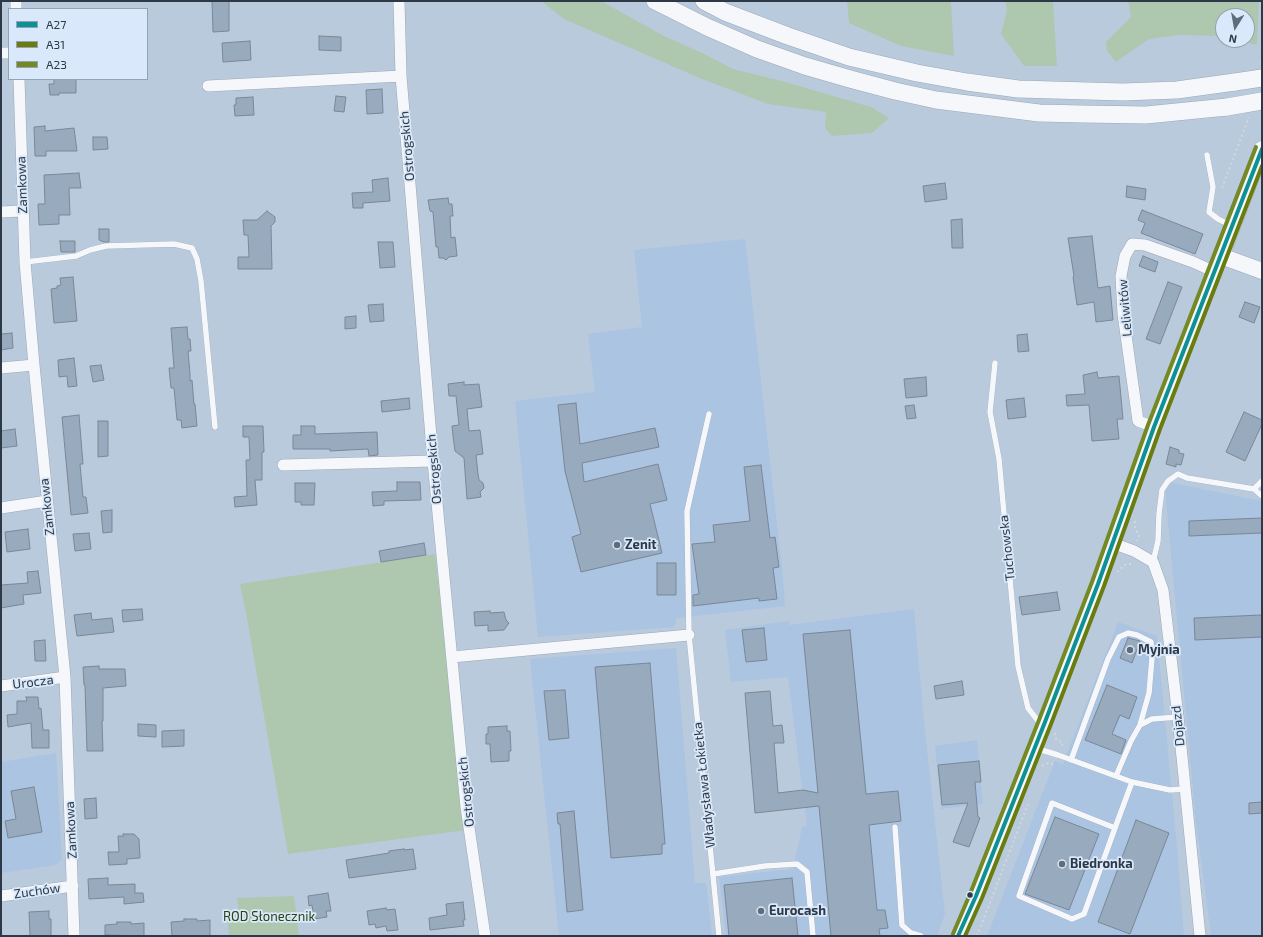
<!DOCTYPE html>
<html>
<head>
<meta charset="utf-8">
<style>
	body { margin:0 }
	#map { position:relative; width:1263px; height:937px; overflow:hidden; background:#bacadd; font-family:"Exo 2",sans-serif }
	canvas { display:block }
	.frame { position:absolute; inset:0; border:2px solid #2d3946; pointer-events:none }
	.legend { position:absolute; left:8px; top:8px; width:140px; height:72px; box-sizing:border-box; background:#d9e8fa; border:1px solid #94a2b2; margin:0; padding:5px 7px; list-style:none; font-size:12px; color:#2d3946 }
	.legend li { display:flex; align-items:center; gap:8px; height:20px }
	.legend b { width:20px; border:1px solid #94a2b2 }
	.north { position:absolute; left:1215px; top:8px; width:40px; height:40px; box-sizing:border-box; background:#d9e8fa; border:1px solid #94a2b2; border-radius:50%; rotate:191deg; font-size:11px; font-weight:700; line-height:16px; text-align:center; color:#2d3946 }
	.north::after { content:''; display:block; margin:auto; width:14px; height:18px; background:#5e6c7b; clip-path:polygon(50% 0,100% 100%,50% 72%,0 100%) }
</style>
</head>
<body>
<div id="map">
<canvas width="1263" height="937"></canvas>
<div class="frame"></div>
<ul class="legend">
<li><b style="height:5px;background:#0e9196"></b>A27</li>
<li><b style="height:5px;background:#6a7c0d"></b>A31</li>
<li><b style="height:5px;background:#748924"></b>A23</li>
</ul>
<div class="north">N</div>
</div>
<script>
const context = document.querySelector('canvas').getContext('2d');
context.lineJoin = 'round';
function fill(path, color) {
  context.fillStyle = color;
  context.fill(path, 'evenodd');
}
function poly(rows) {
  const path = new Path2D();
  for (const r of rows) {
    path.moveTo(r[0], r[1]);
    for (let i = 2; i < r.length; i += 2) path.lineTo(r[i], r[i + 1]);
  }
  return path;
}
function strokePath(path, color, width, dash) {
  context.strokeStyle = color;
  context.lineWidth = width;
  context.lineCap = dash ? 'butt' : 'round';
  context.setLineDash(dash || []);
  context.stroke(path);
}
function write(font, color, halo, rows, align = 'center') {
  context.font = font + ' "Exo 2",sans-serif';
  context.lineWidth = 3.5;
  context.setLineDash([]);
  context.textBaseline = 'middle';
  context.strokeStyle = halo;
  context.fillStyle = color;
  for (const [text, x, y, turn = 0] of rows) {
    context.save();
    context.translate(x, y);
    context.rotate((+turn || 0) * Math.PI / 180);
    context.textAlign = isNaN(turn) ? turn : align;
    if (halo) context.strokeText(text, 0, 0);
    context.fillText(text, 0, 0);
    context.restore();
  }
}
const built = poly([
	[745,239,783,577,785,606,677,618,674,627,538,637,515,401,595,392,588,334,642,327,634,250],
	[1172,483,1262,501,1262,936,1211,936,1196,822,1165,490],
	[914,609,924,722,945,914,937,936,726,936,719,877,793,869,802,827,807,826,788,677,731,682,725,630,789,621,789,625],
	[1118,622,1157,636,1177,847,1184,936,987,936,1055,761,1063,764],
	[676,648,695,883,706,883,712,936,559,936,530,659],
	[977,740,983,804,941,809,935,746],
	[56,753,62,859,56,865,1,873,1,762]
]);
const green = poly([
	[541,1,601,1,664,36,702,53,733,69,782,81,871,107,889,118,872,133,832,136,825,128,826,112,768,104,702,79,564,19],
	[847,1,951,1,954,56,901,46,849,23],
	[1005,1,1053,1,1057,66,1024,66,1001,34,1007,11],
	[1125,1,1259,1,1257,45,1238,40,1247,40,1247,16,1223,16,1223,36,1179,35,1149,39,1116,62,1107,51,1106,42,1131,17,1129,4],
	[435,554,466,830,288,854,247,618,240,584],
	[294,896,299,936,229,936,227,913,239,912,237,898]
]);
const building = poly([
	[212,1,229,1,229,31,213,32,212,1],
	[319,36,341,37,341,51,319,50,319,36],
	[250,41,251,60,223,62,222,43,250,41],
	[54,79,76,79,76,93,59,93,59,95,50,95,49,84,54,84,54,79],
	[382,89,383,113,367,114,366,90,382,89],
	[336,96,346,97,344,112,334,111,336,96],
	[253,97,254,115,235,116,234,105,236,105,236,98,253,97],
	[45,126,45,131,74,128,77,151,46,151,46,156,35,156,34,127,45,126],
	[93,137,107,137,108,149,93,150,93,137],
	[79,173,81,188,69,188,70,215,59,215,59,224,39,225,38,204,45,204,44,175,79,173],
	[388,178,390,201,363,203,363,208,353,208,352,193,373,192,372,180,388,178],
	[945,183,947,199,925,202,923,186,945,183],
	[1127,186,1146,189,1145,200,1126,197,1127,186],
	[448,198,449,204,452,204,453,216,450,216,451,238,455,237,457,256,449,257,446,260,443,258,439,258,438,247,436,247,433,212,430,211,428,200,448,198],
	[1142,210,1203,234,1195,254,1141,233,1145,223,1138,220,1142,210],
	[267,211,275,217,275,222,271,226,272,269,238,269,238,257,249,257,248,235,244,235,243,220,257,220,267,211],
	[962,219,963,248,952,248,951,220,962,219],
	[99,229,109,229,109,242,104,242,99,240,99,229],
	[1092,236,1098,288,1110,286,1113,320,1096,322,1094,302,1077,305,1073,277,1074,276,1068,238,1092,236],
	[60,241,75,241,75,252,61,252,60,241],
	[378,242,393,242,395,267,380,268,378,242],
	[1143,256,1158,262,1155,272,1139,266,1143,256],
	[73,277,77,321,54,323,51,289,57,288,57,286,61,285,60,278,73,277],
	[1168,282,1182,287,1160,344,1146,339,1168,282],
	[1245,302,1260,307,1254,323,1239,317,1245,302],
	[383,304,384,321,370,322,368,305,383,304],
	[356,316,356,328,345,329,345,317,356,316],
	[187,327,188,339,190,339,191,351,188,351,190,374,190,381,192,380,194,404,195,404,197,426,182,428,181,420,177,420,174,388,171,388,169,368,174,368,171,328,187,327],
	[12,333,13,348,1,350,1,334,12,333],
	[1027,334,1029,351,1018,352,1017,335,1027,334],
	[74,358,77,386,68,387,67,376,59,377,58,360,74,358],
	[101,365,104,380,93,382,90,366,101,365],
	[1097,372,1098,378,1119,376,1123,419,1117,419,1119,439,1092,441,1089,405,1067,406,1066,395,1085,394,1083,375,1097,372],
	[926,377,927,396,906,398,904,379,926,377],
	[464,382,464,385,479,384,482,407,467,409,469,431,480,430,483,454,476,455,478,474,479,480,483,483,484,488,480,492,481,497,467,499,464,458,455,451,453,436,452,426,459,425,456,396,449,396,448,384,464,382],
	[409,398,410,409,382,412,381,401,409,398],
	[1024,398,1026,417,1008,419,1006,400,1024,398],
	[576,403,580,444,655,428,659,447,582,463,584,482,658,464,667,500,650,504,662,553,581,572,572,537,581,534,565,471,558,405,576,403],
	[914,405,916,418,907,419,905,406,914,405],
	[1244,412,1262,420,1262,424,1245,461,1226,452,1244,412],
	[79,415,83,464,80,464,83,497,86,497,88,513,71,515,62,417,79,415],
	[98,421,108,421,108,456,98,457,98,421],
	[243,426,263,426,264,452,262,452,262,480,255,480,257,505,235,507,234,497,247,496,246,460,250,460,249,437,243,437,243,426],
	[301,426,315,426,315,434,377,432,378,455,369,456,368,449,330,451,330,449,293,449,293,435,301,435,301,426],
	[15,429,17,446,1,448,1,431,15,429],
	[1170,447,1179,450,1179,453,1184,454,1181,465,1176,464,1176,467,1166,464,1170,447],
	[761,465,770,538,775,537,779,567,773,568,777,599,759,601,759,598,693,606,693,595,699,594,692,544,715,542,713,525,750,521,744,467,761,465],
	[397,482,420,482,421,500,384,501,384,505,373,506,372,492,397,491,397,482],
	[295,483,315,483,314,505,301,505,301,502,295,502,295,483],
	[112,510,112,532,103,533,101,511,112,510],
	[1262,518,1262,533,1189,536,1189,521,1262,518],
	[28,529,30,549,7,552,5,532,28,529],
	[89,533,91,549,75,551,73,534,89,533],
	[424,543,426,555,381,562,379,551,424,543],
	[657,563,676,563,676,595,657,595,657,563],
	[38,571,41,593,23,595,24,604,1,608,1,585,28,583,27,572,38,571],
	[1057,592,1060,610,1022,615,1019,597,1057,592],
	[142,609,143,620,123,622,122,610,142,609],
	[490,611,490,613,504,612,506,620,509,623,504,630,488,631,488,625,475,626,474,612,490,611],
	[91,613,92,620,112,618,114,632,77,636,74,615,91,613],
	[1262,615,1262,637,1195,640,1194,618,1262,615],
	[764,628,767,660,746,662,742,630,764,628],
	[850,630,866,794,898,791,901,821,869,825,877,910,885,910,888,928,879,929,880,936,831,936,819,806,755,813,745,693,770,691,773,726,782,725,784,743,774,743,778,793,803,790,818,793,803,634,850,630],
	[1128,638,1140,641,1132,663,1120,658,1128,638],
	[45,640,46,661,35,661,34,641,45,640],
	[650,663,665,844,662,844,662,854,611,858,595,667,650,663],
	[99,666,99,669,125,669,126,686,103,688,103,721,102,721,103,751,87,751,85,685,84,685,83,667,99,666],
	[962,681,964,695,936,699,934,686,962,681],
	[1107,685,1137,697,1129,719,1120,715,1112,734,1126,740,1121,754,1085,740,1107,685],
	[565,690,569,738,549,740,544,691,565,690],
	[26,697,38,697,39,709,41,708,43,730,49,730,49,748,32,748,31,723,8,727,7,715,17,714,17,701,27,701,26,697],
	[138,724,156,725,156,737,138,736,138,724],
	[507,726,507,731,510,731,511,751,509,751,509,761,491,762,490,744,486,744,486,734,488,734,488,727,507,726],
	[184,730,184,746,162,747,162,731,184,730],
	[979,761,981,782,975,782,978,817,980,818,969,847,953,842,968,803,942,805,938,765,979,761],
	[34,787,42,832,8,838,5,821,16,819,11,791,34,787],
	[96,798,97,818,85,819,84,799,96,798],
	[1262,802,1262,813,1249,814,1249,803,1262,802],
	[574,811,583,910,567,912,560,824,558,824,557,813,574,811],
	[1055,817,1099,834,1069,910,1025,894,1055,817],
	[1136,820,1169,833,1130,934,1098,922,1136,820],
	[123,834,134,834,139,839,140,858,127,859,127,864,109,865,108,852,119,852,118,836,124,836,123,834],
	[404,849,404,850,413,849,416,869,349,878,346,860,389,853,389,851,404,849],
	[108,878,108,885,135,884,135,893,143,893,144,902,124,904,124,897,89,899,88,879,108,878],
	[792,878,798,936,729,936,724,885,792,878],
	[328,893,331,911,326,911,327,917,314,919,312,905,309,906,308,896,328,893],
	[463,902,465,920,463,920,464,926,430,930,429,918,447,915,446,904,463,902],
	[386,908,386,910,395,909,398,930,387,931,386,926,376,928,375,924,369,925,367,911,386,908],
	[49,911,49,919,51,919,51,936,30,936,29,912,49,911],
	[184,919,197,919,197,921,210,920,210,936,172,936,171,922,184,921,184,919],
	[117,922,131,922,131,924,144,923,144,936,105,935,105,925,117,924,117,922]
]);
const path = poly([
	[1261,64,1262,57],
	[1222,188,1249,117],
	[1135,521,1135,527,1139,536,1137,541],
	[1117,572,1124,565,1130,564,1130,562],
	[1055,733,1056,739,1063,743,1061,747],
	[1042,766,1048,763,1053,764],
	[977,936,1028,804]
]);
const service = poly([
	[1207,155,1213,187,1209,212,1218,219,1230,225],
	[25,262,76,256,90,250,106,246,174,244,192,248,197,259,201,281,215,427],
	[995,363,990,412,999,459,1018,666,1028,708,1042,726],
	[709,414,687,511,689,635,719,936],
	[1254,489,1262,496],
	[1153,562,1158,541,1159,514,1162,490,1168,481,1178,474,1187,478,1254,489,1262,481],
	[1035,748,1058,755,1132,782,1170,790,1185,789],
	[1071,760,1108,659,1119,637,1128,633,1137,635,1151,642,1152,658,1149,693,1140,725],
	[1116,776,1131,741,1140,725,1152,719,1178,717],
	[895,827,902,925,911,933,921,936],
	[1115,828,1052,803,1019,896,1072,919,1084,914,1115,828,1132,782],
	[713,874,765,866,797,864,807,872,813,936]
]);
const minor = poly([
	[16,1,16,9],
	[399,1,401,76,433,461,466,807,485,936],
	[1,53,9,53],
	[19,79,25,262,34,365,65,677,74,936],
	[208,86,401,76],
	[1,212,23,211],
	[1,368,34,365],
	[1154,427,1138,421,1123,314,1121,276,1125,256,1132,244,1145,245,1193,262,1215,272],
	[283,465,433,461],
	[1,508,47,501],
	[1112,543,1134,551,1153,562,1163,590,1178,717,1200,936],
	[452,657,689,635],
	[1,686,65,677],
	[1,896,73,886]
]);
const tertiary = poly([
	[958,936,976,896,1045,722,1098,584,1154,427,1221,256]
]);
const secondary = poly([
	[1262,149,1221,256,1262,271]
]);
const primary = poly([
	[655,1,707,27,757,49,805,66,850,79,895,91,936,100,1039,113,1083,114,1146,115,1227,107],
	[704,1,725,12,788,36,849,57,917,73,967,82,1018,89,1123,92,1177,90,1235,82]
]);
const primaryBridge = poly([
	[1235,82,1262,78],
	[1227,107,1262,101]
]);
const bus1 = poly([
	[958,936,976,896,1045,722,1098,584,1154,427,1262,149]
]);
const bus2 = poly([
	[965,936,982,898,1051,724,1104,586,1160,429,1262,166]
]);
const bus3 = poly([
	[953,934,970,894,1039,720,1092,582,1148,425,1256,147]
]);
const markers = [
	[617,545,4,"#5e6c7b"],
	[1130,650,4,"#5e6c7b"],
	[1062,864,4,"#5e6c7b"],
	[970,895,3.5,"#2d3946"],
	[761,911,4,"#5e6c7b"]
];
const streetNames = [
	["Ostrogskich",407,146,-95],
	["Zamkowa",22,185,-92],
	["Leliwitów",1125,308,-95],
	["Ostrogskich",434,469,-95],
	["Zamkowa",47,507,-96],
	["Tuchowska",1007,548,-96],
	["Urocza",33,682,-7],
	["Dojazd",1178,726,-96],
	["Władysława Łokietka",704,785,-96],
	["Ostrogskich",466,792,-96],
	["Zamkowa",71,830,-93],
	["Zuchów",37,891,-8]
];
const poiNames = [
	["Zenit",625,545],
	["Myjnia",1138,650],
	["Biedronka",1070,864],
	["Eurocash",769,911]
];
const parkNames = [
	["ROD Słonecznik",269,917]
];
fill(built, '#aac4e2');
fill(green, '#adc8af');
fill(building, '#98aabd');
strokePath(building, '#7b8796', 1);
strokePath(service, '#9ba7b6', 6);
strokePath(minor, '#9ba7b6', 12);
strokePath(tertiary, '#9ba7b6', 15);
strokePath(secondary, '#9ba7b6', 17);
strokePath(primary, '#9ba7b6', 18);
strokePath(path, '#d1d7dc', 2, [2, 3]);
strokePath(service, '#f5f7fa', 5.5);
strokePath(minor, '#f5f7fa', 11);
strokePath(tertiary, '#f5f7fa', 14);
strokePath(secondary, '#f5f7fa', 16);
strokePath(primary, '#f5f7fa', 17);
strokePath(primaryBridge, '#9ba7b6', 18, []);
strokePath(primaryBridge, '#f5f7fa', 17);
strokePath(bus1, '#0e9196', 4);
strokePath(bus2, '#6a7c0d', 4);
strokePath(bus3, '#748924', 4);
for (const [x, y, r, color] of markers) {
  const dot = new Path2D();
  dot.arc(x, y, r, 0, 2 * Math.PI);
  context.fillStyle = color;
  context.fill(dot);
  strokePath(dot, '#d9e8fa', 1.5);
}
write('13px', '#2d3946', '#d9e8fa', streetNames);
write('bold 13px', '#2d3946', '#d9e8fa', poiNames, 'left');
write('13px', '#294210', '#d9e8fa', parkNames);
</script>
</body>
</html>
